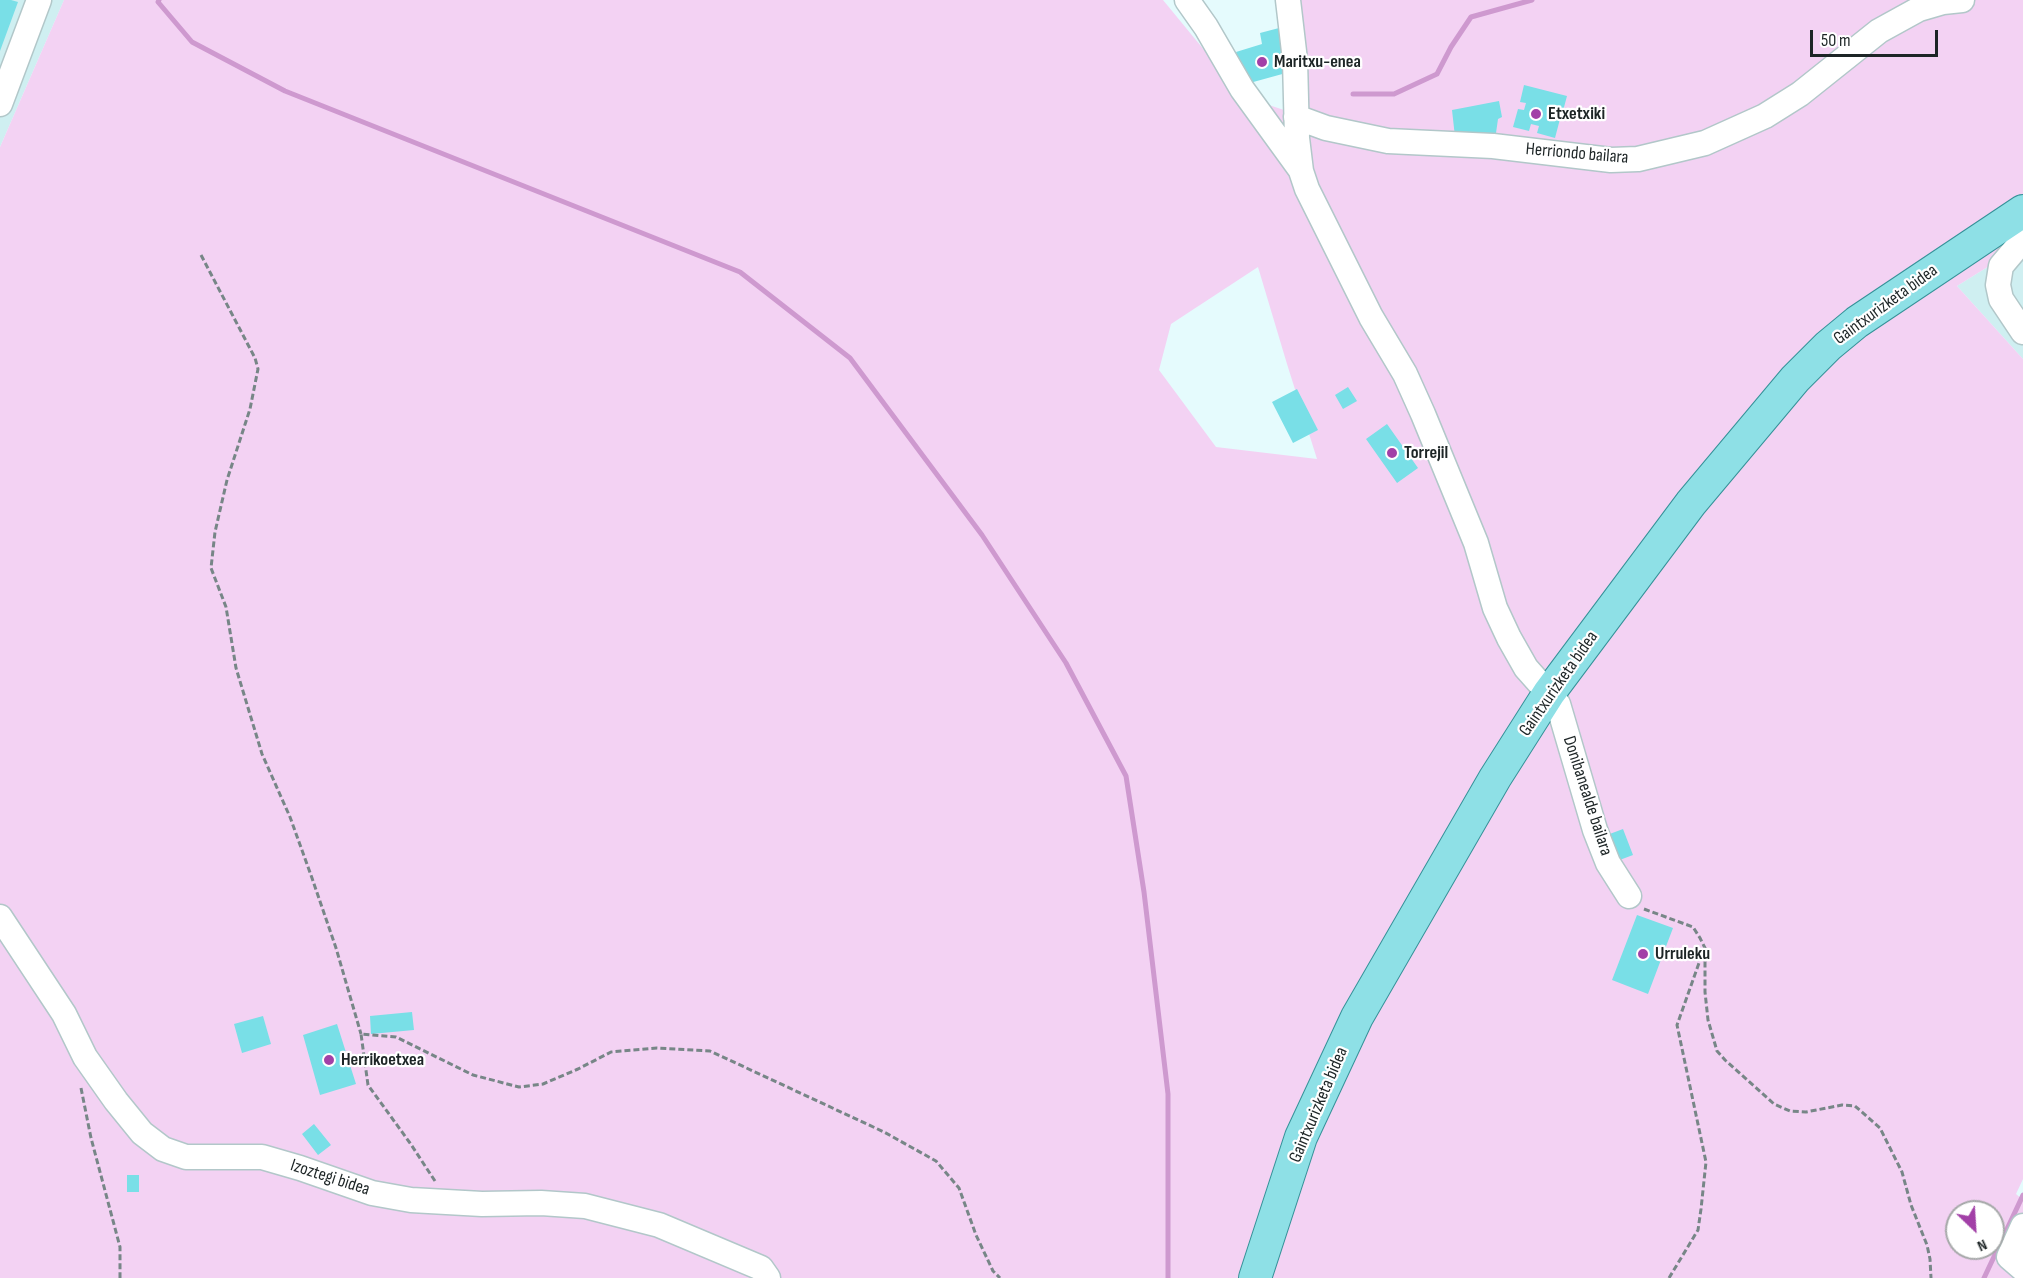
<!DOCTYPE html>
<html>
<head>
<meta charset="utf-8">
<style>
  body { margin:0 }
  #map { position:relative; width:2023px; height:1278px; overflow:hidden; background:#e5fbfd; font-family:"Sofia Sans Condensed",sans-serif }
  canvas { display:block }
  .north { position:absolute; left:1945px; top:1200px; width:60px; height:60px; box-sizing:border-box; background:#fff; border:2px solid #a5a8a8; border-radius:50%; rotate:155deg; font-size:16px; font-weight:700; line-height:24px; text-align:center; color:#1d2526 }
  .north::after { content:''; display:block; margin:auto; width:21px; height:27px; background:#a240a7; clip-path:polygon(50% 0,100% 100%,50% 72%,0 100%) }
  .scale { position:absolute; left:1810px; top:30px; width:128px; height:27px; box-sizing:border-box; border:3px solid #1d2526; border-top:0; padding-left:8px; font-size:18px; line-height:21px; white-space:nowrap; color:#1d2526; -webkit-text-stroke:4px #fff; paint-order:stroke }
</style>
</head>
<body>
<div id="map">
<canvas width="2023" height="1278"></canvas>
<div class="north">N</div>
<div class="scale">50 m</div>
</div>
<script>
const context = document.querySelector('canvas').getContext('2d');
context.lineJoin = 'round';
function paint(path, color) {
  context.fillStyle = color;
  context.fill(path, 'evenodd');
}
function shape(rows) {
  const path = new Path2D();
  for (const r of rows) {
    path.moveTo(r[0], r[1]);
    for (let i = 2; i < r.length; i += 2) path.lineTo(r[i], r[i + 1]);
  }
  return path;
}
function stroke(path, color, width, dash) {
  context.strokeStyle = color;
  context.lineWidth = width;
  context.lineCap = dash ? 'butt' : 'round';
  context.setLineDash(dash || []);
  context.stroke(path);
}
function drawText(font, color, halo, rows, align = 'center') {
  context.font = font + ' "Sofia Sans Condensed",sans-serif';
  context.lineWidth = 4.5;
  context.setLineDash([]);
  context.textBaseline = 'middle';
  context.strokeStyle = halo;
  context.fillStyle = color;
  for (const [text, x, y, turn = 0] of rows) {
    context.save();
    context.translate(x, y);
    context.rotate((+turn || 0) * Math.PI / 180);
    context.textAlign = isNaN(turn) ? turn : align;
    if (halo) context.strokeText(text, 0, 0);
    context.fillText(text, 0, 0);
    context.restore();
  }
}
const built = shape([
  [0,0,64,0,0,147],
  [2023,245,2023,359,1957,286]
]);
const green = shape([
  [64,0,1163,0,1242,96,1287,111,1285,0,2023,0,2023,245,1957,286,2023,359,2023,1179,2016,1194,2023,1200,2023,1278,0,1278,0,147],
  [1258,267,1287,364,1317,459,1216,447,1159,370,1171,324],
  [1957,1212,1993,1212,1993,1248,1957,1248]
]);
const stream = shape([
  [159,0,158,2,192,42,285,91,740,272,850,358,982,535,1066,663,1126,776,1144,892,1168,1094,1168,1278],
  [1353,94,1394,94,1437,74,1451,47,1471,17,1532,0],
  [1984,1278,2023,1195]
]);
const building = shape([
  [0,0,11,0,18,2,0,51],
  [1279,28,1286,73,1246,84,1236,52,1262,44,1260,33],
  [1524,85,1567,96,1563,111,1556,109,1554,117,1560,119,1555,138,1537,133,1539,126,1531,124,1529,131,1513,127,1518,109,1524,110,1526,103,1520,102],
  [1499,101,1502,117,1498,119,1495,140,1455,137,1452,110],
  [1348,387,1357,401,1343,409,1335,395],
  [1297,389,1318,430,1293,443,1272,402],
  [1387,424,1418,468,1397,483,1366,439],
  [1623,829,1633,855,1617,861,1607,835],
  [1637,915,1673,928,1648,994,1612,980],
  [412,1012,414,1030,371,1034,370,1016],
  [263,1016,271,1044,242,1053,234,1024],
  [337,1024,356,1084,320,1095,303,1035],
  [314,1124,331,1145,318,1155,302,1134],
  [127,1175,139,1175,139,1192,127,1192]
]);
const path = shape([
  [201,255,255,358,258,369,250,409,227,480,215,532,211,568,226,607,236,668,262,754,290,817,312,878,336,948,361,1034],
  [1644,909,1693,927,1700,938,1705,948,1705,992,1708,1020,1717,1051,1725,1060,1774,1104,1790,1111,1806,1112,1842,1105,1855,1106,1880,1128,1902,1172,1911,1205,1927,1245,1930,1259,1931,1278],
  [81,1088,91,1138,120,1247,120,1278],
  [435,1181,410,1143,368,1085,361,1034,396,1037,473,1075,519,1087,543,1084,578,1069,611,1052,657,1048,710,1051,884,1132,936,1161,959,1188,976,1235,993,1271,1000,1278],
  [1669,1278,1698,1230,1701,1209,1706,1162,1677,1025,1704,949]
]);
const minor = shape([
  [1187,0,1206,27,1242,89,1300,169],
  [1288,0,1295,60,1297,138,1301,171,1307,189,1371,317,1405,374,1423,414,1476,543,1495,608,1509,638,1526,668,1558,704,1595,830,1608,863,1629,896],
  [0,104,39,0],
  [1296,117,1326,128,1388,141,1493,146,1611,160,1638,159,1705,143,1765,116,1800,94,1879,31,1919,9,1943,2,1962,0],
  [2023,240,2001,266,1998,285,2001,299,2023,332],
  [0,917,64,1014,85,1057,116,1101,142,1133,163,1149,186,1157,262,1157,300,1168,372,1193,411,1200,482,1204,541,1203,585,1206,659,1225,761,1268,768,1278],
  [2023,1226,2009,1257,2023,1269]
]);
const major = shape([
  [1255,1278,1301,1137,1357,1017,1495,778,1549,693,1691,503,1795,379,1828,346,1857,322,2023,211]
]);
const markers = [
  [1262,62,6,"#a240a7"],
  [1536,114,6,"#a240a7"],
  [1392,453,6,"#a240a7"],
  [1643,954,6,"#a240a7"],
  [329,1060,6,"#a240a7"]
];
const poiNames = [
  ["Maritxu-enea",1274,62],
  ["Etxetxiki",1548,114],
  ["Torrejil",1404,453],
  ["Urruleku",1655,954],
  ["Herrikoetxea",341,1060]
];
const streetNames = [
  ["Herriondo bailara",1577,154,5],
  ["Gaintxurizketa bidea",1886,305,-36],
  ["Gaintxurizketa bidea",1559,684,-55],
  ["Donibanealde bailara",1587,796,72],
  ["Gaintxurizketa bidea",1319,1105,-67],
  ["Izoztegi bidea",330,1178,18]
];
paint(built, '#cfeff1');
paint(green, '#f3d2f3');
stroke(stream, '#ce99cf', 5);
paint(building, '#79dfe7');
stroke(minor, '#b2c7c9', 27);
stroke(major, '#359198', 34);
stroke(path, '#778687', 3, [6, 3]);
stroke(minor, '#fff', 24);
stroke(major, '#8ee0e6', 32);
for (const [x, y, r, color] of markers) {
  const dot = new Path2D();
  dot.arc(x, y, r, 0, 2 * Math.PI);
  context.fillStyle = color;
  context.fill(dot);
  stroke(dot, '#fff', 2);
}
drawText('bold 18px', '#1d2526', '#fff', poiNames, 'left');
drawText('18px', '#1d2526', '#fff', streetNames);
</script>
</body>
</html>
